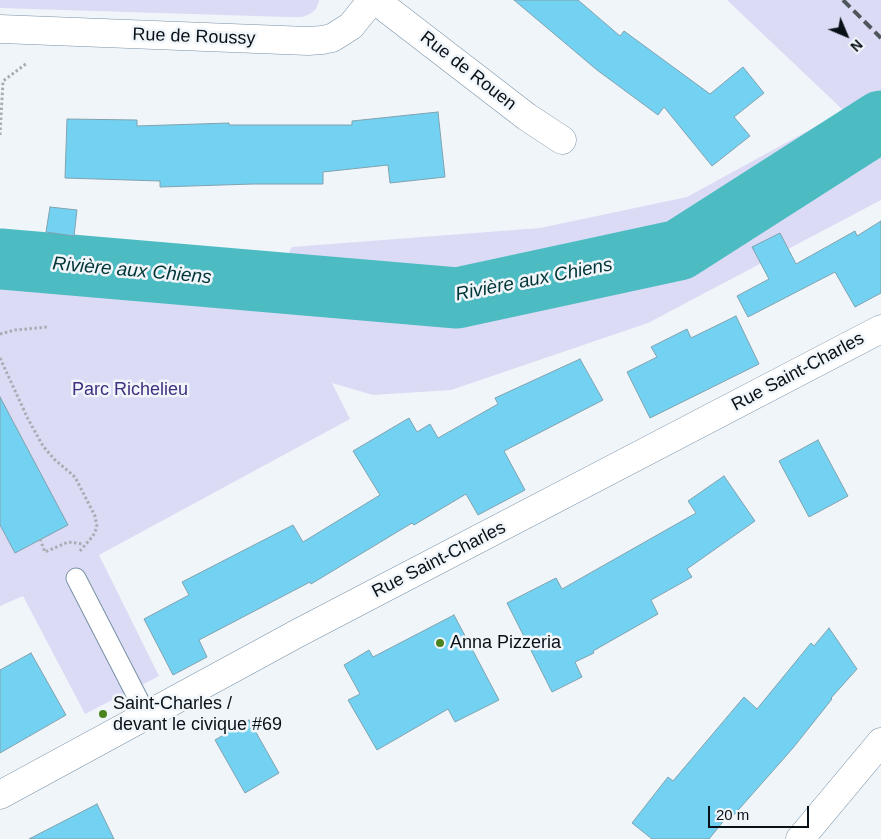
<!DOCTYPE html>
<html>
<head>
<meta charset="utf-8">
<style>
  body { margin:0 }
  #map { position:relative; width:881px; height:839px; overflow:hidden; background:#f0f5fa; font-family:Arial,sans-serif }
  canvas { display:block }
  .north { position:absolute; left:821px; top:10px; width:50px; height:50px; -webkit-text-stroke:4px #f0f5fa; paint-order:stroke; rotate:135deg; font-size:14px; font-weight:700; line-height:20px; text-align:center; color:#081118 }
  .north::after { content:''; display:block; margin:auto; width:18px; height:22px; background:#081118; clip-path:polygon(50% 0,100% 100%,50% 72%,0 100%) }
  .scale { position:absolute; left:708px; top:806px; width:101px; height:22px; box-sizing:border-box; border:2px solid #081118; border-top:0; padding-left:6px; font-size:15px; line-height:18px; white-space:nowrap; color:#081118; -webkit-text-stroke:4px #f0f5fa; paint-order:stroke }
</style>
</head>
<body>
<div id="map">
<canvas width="881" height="839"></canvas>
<div class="north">N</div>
<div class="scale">20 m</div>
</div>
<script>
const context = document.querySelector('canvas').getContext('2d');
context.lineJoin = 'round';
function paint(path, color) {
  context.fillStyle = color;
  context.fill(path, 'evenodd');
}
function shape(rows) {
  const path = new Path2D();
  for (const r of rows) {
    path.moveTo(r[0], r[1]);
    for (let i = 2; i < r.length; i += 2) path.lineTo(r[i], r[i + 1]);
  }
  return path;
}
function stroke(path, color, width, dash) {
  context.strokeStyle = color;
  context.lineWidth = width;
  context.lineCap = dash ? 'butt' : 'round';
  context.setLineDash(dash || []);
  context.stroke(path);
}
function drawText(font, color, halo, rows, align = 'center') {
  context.font = font + ' Arial,sans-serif';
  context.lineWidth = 5;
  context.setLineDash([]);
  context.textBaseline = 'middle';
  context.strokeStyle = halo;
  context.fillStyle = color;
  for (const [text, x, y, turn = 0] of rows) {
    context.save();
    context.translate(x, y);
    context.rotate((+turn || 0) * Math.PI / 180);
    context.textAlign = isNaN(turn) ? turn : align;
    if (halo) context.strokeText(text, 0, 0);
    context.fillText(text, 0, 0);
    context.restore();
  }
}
const green = shape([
  [0,0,319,0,319,1,316,9,310,14,302,17,287,17,0,8],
  [727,0,881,0,881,200,648,323,451,390,373,395,332,383,350,419,99,555,159,676,85,714,23,596,0,606,0,248,277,273,292,247,540,228,687,197,844,111]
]);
const river = shape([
  [0,259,457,298,679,250,881,121]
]);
const building = shape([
  [514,0,578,0,620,36,624,31,710,94,743,67,764,93,734,117,750,136,712,166,664,107,658,115,597,70,514,0],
  [438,112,445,177,390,183,388,165,323,172,323,184,253,184,160,187,160,181,65,178,67,119,137,120,137,126,229,123,229,125,352,125,352,121,438,112],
  [50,207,77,210,74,236,46,232,50,207],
  [881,221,881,293,855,307,835,272,748,317,737,296,769,279,752,247,780,233,796,264,855,231,857,236,881,221],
  [736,316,759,364,650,418,627,372,657,357,651,347,687,329,691,338,736,316],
  [580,359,603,400,504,451,525,490,478,515,466,494,414,525,412,523,311,584,310,582,199,640,207,657,173,675,144,619,189,595,182,582,293,525,303,542,380,495,353,451,409,418,417,432,430,424,438,438,498,404,495,398,580,359],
  [0,397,68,525,15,553,0,525,0,397],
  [818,440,848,496,809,517,779,461,818,440],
  [724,476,755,521,687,569,692,577,651,600,658,614,593,651,594,653,575,662,582,677,552,692,507,603,556,578,562,589,696,513,688,501,724,476],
  [454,615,499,700,455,722,448,709,377,750,348,700,360,694,344,665,369,650,373,657,454,615],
  [829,628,857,669,831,698,832,699,793,748,733,816,730,813,709,839,652,839,632,823,668,777,673,781,744,697,757,709,811,643,814,646,829,628],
  [31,653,66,715,0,753,0,670,31,653],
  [249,720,279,773,245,793,215,740,249,720],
  [97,804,114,839,29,839,97,804]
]);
const path = shape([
  [0,135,3,81,27,63],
  [0,334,15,330,48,327],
  [0,358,28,419,43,446,54,459,75,477,95,516,97,527,93,536,79,552],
  [40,539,45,552,68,542,83,544]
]);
const service = shape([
  [76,578,147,716]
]);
const minor = shape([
  [375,0,527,117,562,140],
  [0,29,308,41,322,40,332,38,351,26,372,0],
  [800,839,881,742]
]);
const tertiary = shape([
  [0,795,300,632,881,329]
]);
const rail = shape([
  [843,0,881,38]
]);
const markers = [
  [440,643,5,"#4b831e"],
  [103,714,5,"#4b831e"]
];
const streetNames = [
  ["Rue de Roussy",194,37,2],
  ["Rue de Rouen",468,71,38],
  ["Rue Saint-Charles",798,372,-28],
  ["Rue Saint-Charles",439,560,-27]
];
const parkNames = [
  ["Parc Richelieu",130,390]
];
const poiNames = [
  ["Anna Pizzeria",450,643],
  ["Saint-Charles /",113,704],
  ["devant le civique #69",113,725]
];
const waterNames = [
  ["Rivière aux Chiens",132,271,5],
  ["Rivière aux Chiens",534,280,-11]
];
paint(green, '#dcdbf5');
stroke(river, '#4cbbc2', 61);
paint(building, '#73d2f2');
stroke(building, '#80a2af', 1);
stroke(service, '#7891a6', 21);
stroke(minor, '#7891a6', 29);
stroke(tertiary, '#7891a6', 29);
stroke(path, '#a7aeb3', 3, [2.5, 2.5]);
stroke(service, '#fff', 19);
stroke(minor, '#fff', 28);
stroke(tertiary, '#fff', 28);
stroke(rail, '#4f575d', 4, [10, 5]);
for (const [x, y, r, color] of markers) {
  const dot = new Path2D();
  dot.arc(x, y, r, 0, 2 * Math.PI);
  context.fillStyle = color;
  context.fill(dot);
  stroke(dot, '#f0f5fa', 2);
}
drawText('18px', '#081118', '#f0f5fa', streetNames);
drawText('18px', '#412f80', '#f0f5fa', parkNames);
drawText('18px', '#081118', '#f0f5fa', poiNames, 'left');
drawText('italic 19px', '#003537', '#f0f5fa', waterNames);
</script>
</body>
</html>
